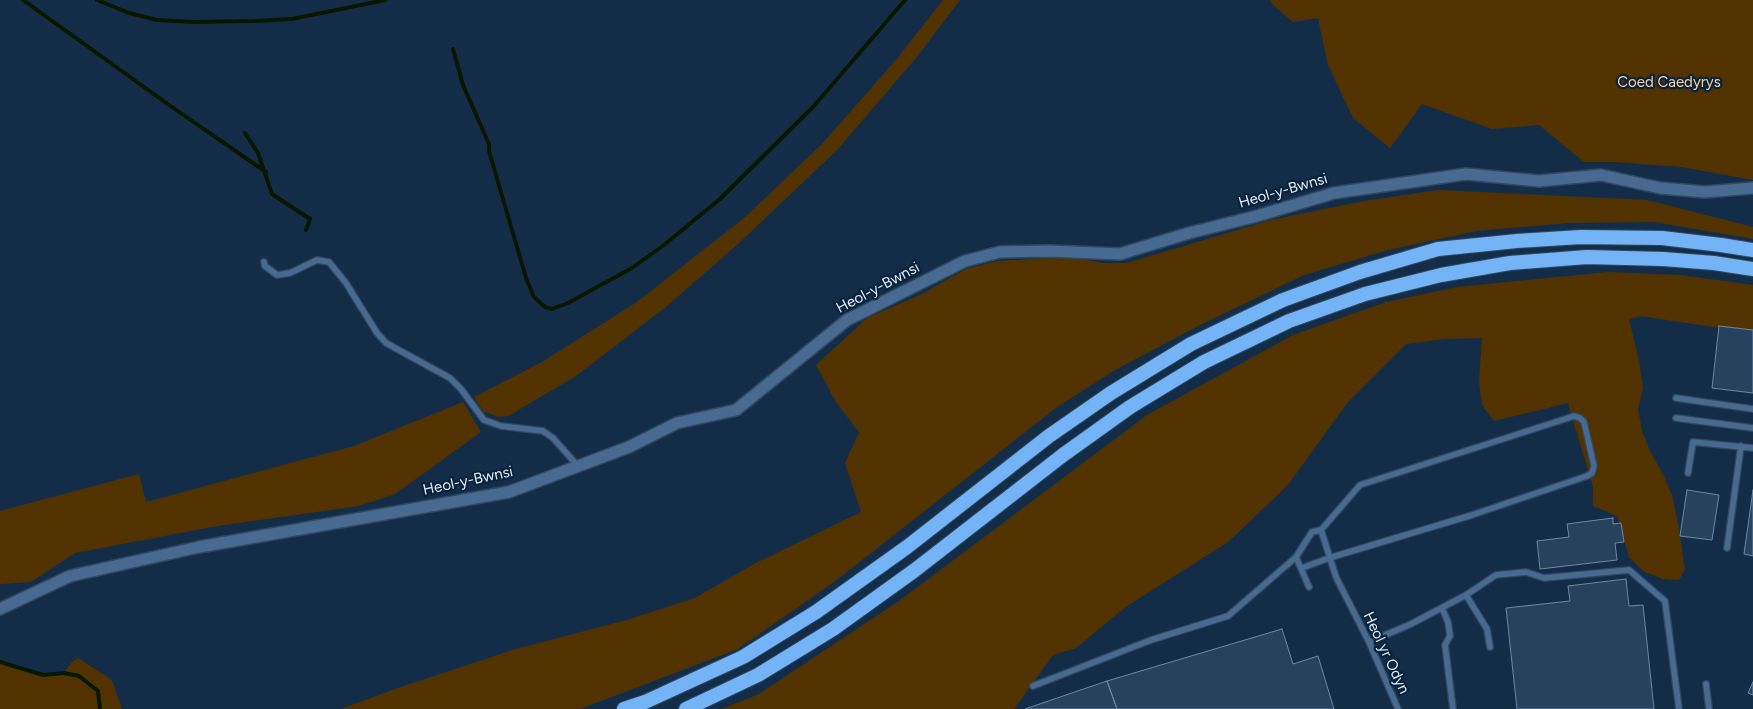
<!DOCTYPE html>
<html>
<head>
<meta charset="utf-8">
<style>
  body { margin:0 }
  canvas { display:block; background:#132d48 }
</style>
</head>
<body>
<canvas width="1753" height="709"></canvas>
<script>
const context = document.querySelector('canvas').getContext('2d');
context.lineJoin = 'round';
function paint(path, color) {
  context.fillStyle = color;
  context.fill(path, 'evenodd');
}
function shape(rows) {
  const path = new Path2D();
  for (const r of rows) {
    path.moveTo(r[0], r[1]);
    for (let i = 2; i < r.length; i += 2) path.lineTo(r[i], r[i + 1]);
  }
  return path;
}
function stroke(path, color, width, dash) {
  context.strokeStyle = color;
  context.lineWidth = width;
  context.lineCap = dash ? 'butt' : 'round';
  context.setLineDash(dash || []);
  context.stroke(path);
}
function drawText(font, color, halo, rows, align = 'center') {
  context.font = font + ' Figtree,sans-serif';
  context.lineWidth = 4.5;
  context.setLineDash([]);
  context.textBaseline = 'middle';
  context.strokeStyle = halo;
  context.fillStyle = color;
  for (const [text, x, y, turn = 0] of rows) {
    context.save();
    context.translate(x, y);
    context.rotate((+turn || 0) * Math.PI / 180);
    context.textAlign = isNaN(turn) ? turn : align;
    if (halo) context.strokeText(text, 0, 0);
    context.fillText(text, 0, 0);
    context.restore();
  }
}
const green = shape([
  [943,0,960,0,916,58,837,150,738,244,667,306,576,376,508,416,498,417,483,411,474,397,542,362,637,302,744,218,822,144,896,60],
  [1270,0,1753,0,1753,180,1682,167,1613,162,1584,162,1539,125,1492,129,1422,104,1390,148,1353,118,1328,65,1318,18,1293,22,1272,4],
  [1439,190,1647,200,1753,227,1753,239,1655,222,1568,223,1476,231,1388,250,1304,275,1198,326,1115,370,1057,407,838,579,738,649,580,709,341,709,398,688,516,649,627,620,695,598,754,564,861,512,845,463,859,432,836,402,816,365,867,318,922,294,966,269,997,261,1071,257,1102,263,1127,263,1271,220,1364,201],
  [1608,272,1680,275,1753,285,1753,333,1641,316,1629,319,1639,361,1643,388,1638,409,1642,431,1650,451,1663,474,1672,495,1677,518,1685,569,1679,580,1663,579,1643,571,1629,557,1617,516,1593,506,1593,487,1568,403,1494,421,1482,405,1479,381,1482,338,1445,339,1406,344,1348,402,1287,486,1228,542,1127,606,1076,648,1053,655,1014,709,722,709,759,694,899,601,1147,415,1293,335,1386,302,1458,287],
  [463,402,481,432,395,494,359,506,217,526,75,553,31,582,0,584,0,511,139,474,146,502,354,446],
  [78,658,112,680,122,709,0,709,0,662,43,675,64,673,71,663]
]);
const stream = shape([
  [23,0,169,105,266,172],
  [97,0,129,13,157,20,193,22,255,21,292,19,385,0],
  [453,49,463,85,489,144,489,151,526,278,534,297,545,307,552,309,568,303,632,268,664,245,720,199,813,107,905,0],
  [245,133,258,153,272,194,310,219,306,230],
  [0,662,43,675,64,673,79,676,98,691,100,709]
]);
const building = shape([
  [1719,326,1753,330,1753,393,1712,388,1719,326],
  [1687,490,1719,495,1712,540,1680,536,1687,490],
  [1753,490,1753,556,1744,554,1753,490],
  [1613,518,1613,524,1621,523,1624,542,1615,543,1617,560,1540,569,1537,541,1569,537,1567,524,1613,518],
  [1626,579,1629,606,1643,605,1654,709,1517,709,1506,608,1570,601,1568,586,1626,579],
  [1282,629,1293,664,1318,656,1334,709,1117,709,1107,681,1282,629],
  [1107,681,1117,709,1025,709,1107,681],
  [1753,682,1753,695,1748,693,1753,682]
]);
const service = shape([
  [264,262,265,266,277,275,290,273,317,260,329,262,346,283,377,333,386,343,450,378,461,389,484,420,501,426,543,431,553,438,578,466],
  [1676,398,1753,409],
  [1676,418,1753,428],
  [1688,473,1693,442,1753,448],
  [1321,530,1336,577,1369,642,1398,709],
  [1727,548,1741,446],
  [1296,557,1309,587],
  [1466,595,1487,629,1490,647],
  [1442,608,1448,622,1450,636,1445,645,1453,709],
  [1369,642,1411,624,1466,595,1496,575,1526,572,1544,578,1629,570,1665,601,1679,709],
  [1706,684,1709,709],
  [1033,686,1151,640,1228,616,1296,557,1312,532,1321,530,1360,485,1568,418,1574,416,1580,418,1584,422,1594,466,1592,473,1587,476,1472,515,1329,558,1302,568]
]);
const minor = shape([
  [0,609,70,576,199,547,509,492,629,447,677,423,736,410,847,320,965,261,1000,252,1049,251,1120,254,1189,233,1257,216,1334,193,1466,174,1539,181,1601,175,1660,188,1705,192,1753,188]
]);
const trunk = shape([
  [624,709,645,702,743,657,816,612,907,547,1049,436,1111,393,1191,344,1283,300,1360,272,1438,249,1517,241,1581,237,1662,238,1721,245,1753,250],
  [686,709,758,675,833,629,915,570,1063,455,1130,407,1204,362,1289,321,1365,294,1441,275,1510,263,1587,257,1663,259,1714,263,1753,269]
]);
const parkNames = [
  ["Coed Caedyrys",1669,83]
];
const streetNames = [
  ["Heol-y-Bwnsi",1283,191,-16],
  ["Heol-y-Bwnsi",878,288,-28],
  ["Heol-y-Bwnsi",468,481,-12],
  ["Heol yr Odyn",1386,653,65]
];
paint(green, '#523300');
stroke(stream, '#081700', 4);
paint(building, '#28425e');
stroke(building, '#6b87a8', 1);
stroke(service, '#304861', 8);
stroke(minor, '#304861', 14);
stroke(trunk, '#304861', 16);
stroke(service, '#486a91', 5.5);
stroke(minor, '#486a91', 11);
stroke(trunk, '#74b3f6', 14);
drawText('15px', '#fad19f', '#09233d', parkNames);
drawText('15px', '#e1edfb', '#09233d', streetNames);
</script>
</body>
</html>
